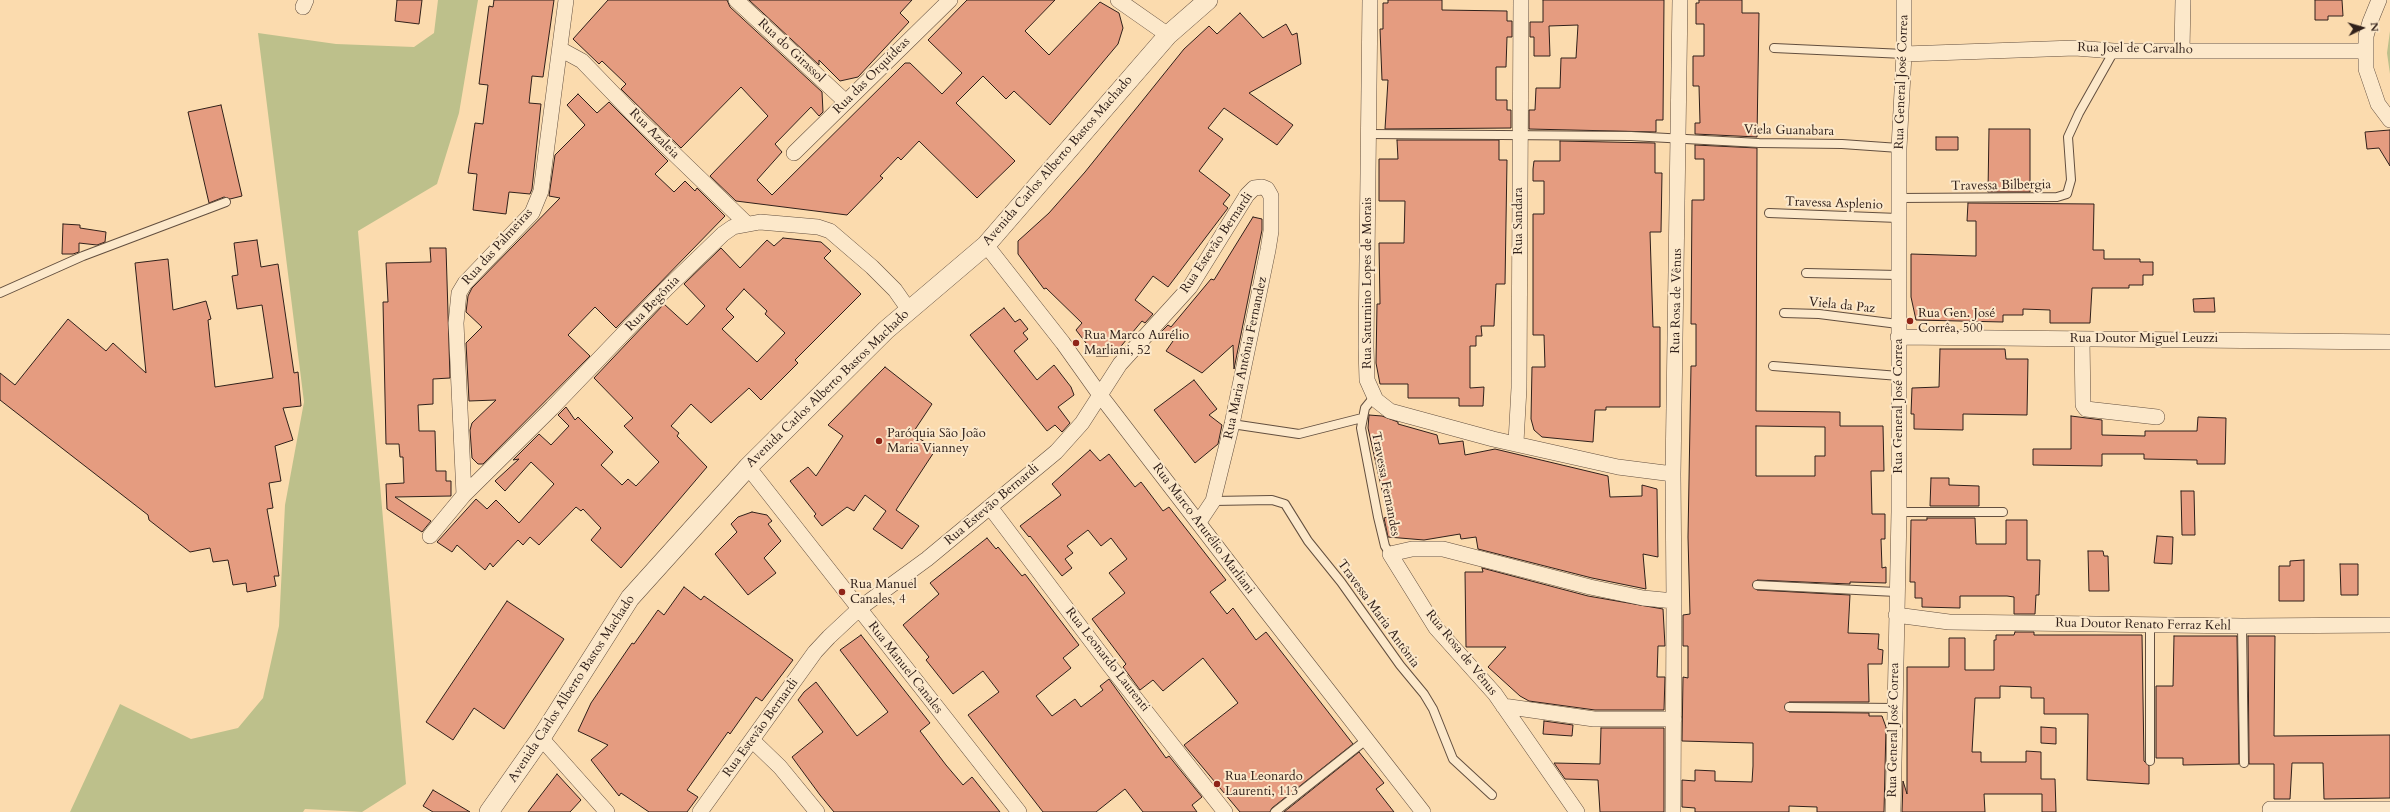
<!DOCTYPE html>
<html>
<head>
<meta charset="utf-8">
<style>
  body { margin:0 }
  #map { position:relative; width:2390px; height:812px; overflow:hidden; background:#fbdbae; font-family:Cardo,serif }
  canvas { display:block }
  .north { position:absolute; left:2342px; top:8px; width:40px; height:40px; -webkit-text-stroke:3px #fce8ca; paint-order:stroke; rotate:85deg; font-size:11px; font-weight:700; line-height:16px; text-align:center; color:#30201a }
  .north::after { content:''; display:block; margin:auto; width:14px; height:18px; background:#30201a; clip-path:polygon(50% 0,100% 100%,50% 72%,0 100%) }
</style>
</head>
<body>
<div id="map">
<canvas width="2390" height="812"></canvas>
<div class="north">N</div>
</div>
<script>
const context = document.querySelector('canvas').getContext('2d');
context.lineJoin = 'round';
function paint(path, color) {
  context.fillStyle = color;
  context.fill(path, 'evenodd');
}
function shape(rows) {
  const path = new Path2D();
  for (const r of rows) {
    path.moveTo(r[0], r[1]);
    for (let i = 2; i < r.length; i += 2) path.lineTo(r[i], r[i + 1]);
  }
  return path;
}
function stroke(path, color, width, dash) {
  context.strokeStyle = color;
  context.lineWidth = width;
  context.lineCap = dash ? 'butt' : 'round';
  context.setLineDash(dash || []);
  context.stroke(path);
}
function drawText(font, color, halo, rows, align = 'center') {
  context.font = font + ' Cardo,serif';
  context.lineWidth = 4;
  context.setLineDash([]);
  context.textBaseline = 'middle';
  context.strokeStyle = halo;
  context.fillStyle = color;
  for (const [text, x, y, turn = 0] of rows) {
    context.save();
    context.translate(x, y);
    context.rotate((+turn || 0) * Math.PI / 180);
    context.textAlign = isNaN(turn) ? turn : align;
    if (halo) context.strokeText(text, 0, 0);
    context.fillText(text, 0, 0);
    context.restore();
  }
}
const green = shape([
  [438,0,478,0,459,113,437,184,358,231,406,784,362,812,305,809,303,812,70,812,120,704,191,739,238,728,263,698,279,626,285,505,304,402,258,33,336,44,414,47,434,33],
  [2390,31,2390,74,2387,53]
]);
const building = shape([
  [397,0,422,0,419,24,395,21,397,0],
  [494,0,554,0,543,77,532,76,529,103,541,104,532,189,530,194,509,192,506,214,473,210,477,174,468,173,475,123,483,124,488,85,479,84,489,6,493,7,494,0],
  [608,0,727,0,730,7,822,92,823,112,819,116,811,107,775,144,782,152,757,180,772,195,905,63,910,63,942,94,962,73,928,40,967,0,1055,0,1025,31,1049,55,1100,2,1119,13,1123,28,1118,44,1050,125,1014,91,1006,99,983,76,956,103,1015,161,977,198,919,141,901,160,898,157,880,176,883,178,847,215,736,201,710,176,768,116,741,87,681,148,621,89,626,84,602,61,599,64,573,39,608,0],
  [749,0,912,0,900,13,909,22,858,77,840,81,819,60,819,65,749,0],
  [1388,0,1442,0,1442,10,1507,11,1507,21,1512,21,1512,37,1507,37,1506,67,1496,67,1496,100,1507,100,1507,110,1511,110,1511,128,1385,129,1388,80,1382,80,1380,29,1383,29,1383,3,1388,3,1388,0],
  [1543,0,1664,0,1663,120,1656,120,1656,132,1529,129,1529,110,1535,110,1536,88,1560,88,1561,58,1576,58,1578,25,1549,26,1550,56,1534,56,1534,37,1530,37,1530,22,1543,22,1543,0],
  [1699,0,1742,0,1742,13,1759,13,1757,137,1695,134,1695,123,1700,123,1699,86,1693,86,1693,56,1704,56,1704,24,1696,24,1696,3,1699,3,1699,0],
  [2315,0,2342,0,2343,16,2328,16,2328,20,2315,20,2315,0],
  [1240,13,1263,38,1286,24,1292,35,1297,33,1301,64,1249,93,1293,125,1277,145,1224,108,1208,128,1223,139,1199,171,1230,195,1223,204,1228,208,1168,287,1153,276,1135,300,1153,314,1145,323,1142,321,1117,351,1108,356,1096,356,1076,330,1082,323,1046,288,1044,289,1018,254,1018,241,1049,213,1085,172,1184,49,1209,26,1217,34,1240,13],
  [578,94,597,113,609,102,668,161,655,174,674,192,685,181,695,191,697,188,725,216,616,328,595,307,568,335,590,356,483,464,478,464,472,458,470,430,472,423,496,400,469,401,466,343,482,327,466,312,468,296,472,288,560,198,549,196,555,155,585,125,567,105,578,94],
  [221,105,242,196,230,199,224,197,209,203,188,112,221,105],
  [1989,129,2030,129,2030,192,1988,192,1989,129],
  [2390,130,2390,166,2379,148,2367,149,2365,132,2390,130],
  [1936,137,1958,137,1958,150,1936,150,1936,137],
  [1397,140,1499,140,1499,160,1507,160,1505,284,1496,284,1494,326,1481,326,1482,336,1476,336,1476,346,1470,346,1470,388,1484,387,1483,406,1459,406,1459,398,1408,398,1408,384,1380,384,1376,363,1377,304,1380,304,1379,243,1404,243,1405,201,1379,201,1379,159,1398,159,1397,140],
  [1560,141,1655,143,1655,173,1662,173,1661,232,1650,232,1653,327,1660,327,1660,407,1606,407,1606,410,1595,410,1593,442,1542,437,1534,430,1531,419,1532,367,1545,367,1544,335,1533,335,1533,214,1544,214,1544,181,1533,181,1533,169,1534,161,1560,161,1560,141],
  [1695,145,1757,148,1756,411,1840,412,1840,426,1883,426,1884,471,1871,471,1872,514,1885,514,1885,539,1881,539,1882,568,1886,567,1886,583,1850,582,1850,584,1757,580,1752,585,1757,590,1850,595,1848,633,1879,634,1878,649,1883,650,1882,664,1868,664,1869,702,1789,702,1784,707,1789,712,1869,713,1869,716,1882,716,1886,727,1884,812,1817,812,1817,807,1789,806,1789,812,1695,812,1695,808,1682,807,1682,780,1695,781,1695,770,1715,771,1715,781,1752,782,1753,766,1753,743,1682,741,1683,677,1688,678,1688,646,1683,646,1683,615,1690,614,1688,537,1691,366,1696,366,1696,324,1691,324,1692,200,1704,200,1704,159,1695,159,1695,145],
  [1756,426,1825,427,1825,456,1815,456,1815,476,1756,476,1756,426],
  [1968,203,2094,204,2093,250,2104,250,2104,259,2140,259,2140,262,2153,262,2153,275,2143,275,2143,285,2129,285,2129,288,2092,288,2090,323,2050,323,2050,310,2023,309,2023,315,2003,315,2003,322,1916,320,1911,297,1911,254,1976,256,1976,221,1967,221,1968,203],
  [1253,217,1262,219,1262,230,1234,369,1233,345,1202,373,1166,351,1173,341,1160,333,1168,325,1171,327,1211,279,1214,280,1253,217],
  [63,224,80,225,80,228,106,232,105,242,97,245,79,243,79,252,73,254,62,254,63,224],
  [783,238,821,242,831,251,824,258,861,294,795,360,798,363,761,400,749,388,711,423,691,404,671,426,679,433,677,436,707,467,621,568,591,540,601,528,583,509,581,511,576,507,539,545,530,537,523,545,518,540,493,567,490,563,485,570,457,545,452,552,437,542,476,499,487,509,496,500,519,523,554,484,531,462,505,491,495,481,519,459,513,460,539,434,551,445,569,426,558,415,566,407,575,420,578,417,613,452,601,465,622,485,628,479,636,486,659,462,624,426,633,418,594,378,664,304,687,325,705,306,684,284,721,248,740,268,767,240,774,246,783,238],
  [744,289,767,311,765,314,785,333,757,362,722,329,734,317,726,309,744,289],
  [257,240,261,267,278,264,294,373,298,372,301,406,283,408,293,440,275,446,281,481,269,483,273,508,267,509,279,576,274,576,276,586,247,592,246,583,233,585,228,560,213,562,210,548,190,552,149,520,148,515,0,400,0,373,15,385,68,319,106,351,113,343,146,373,135,263,168,259,173,310,206,301,211,319,208,320,215,387,273,378,262,305,237,309,232,276,238,275,234,243,257,240],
  [430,248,446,248,450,378,433,379,433,404,418,405,419,431,435,431,436,471,446,471,446,481,451,481,451,496,395,497,431,521,422,532,387,509,386,484,404,483,403,457,400,457,399,444,386,444,383,302,388,302,386,263,431,262,430,248],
  [2214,298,2215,312,2194,312,2193,299,2214,298],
  [1004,308,1015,322,1020,319,1028,329,1023,333,1028,339,1014,351,1037,380,1054,365,1071,387,1074,395,1058,407,1070,423,1062,432,1055,425,1047,431,970,335,1004,308],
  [1940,349,2005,349,2006,359,2028,359,2027,415,1963,414,1963,430,1914,429,1914,414,1911,414,1912,388,1939,387,1940,349],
  [885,367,932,404,912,434,936,449,896,510,919,526,902,549,873,529,886,511,865,495,854,511,847,507,822,526,814,516,816,514,790,481,808,467,816,476,843,436,828,425,885,367],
  [1194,380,1217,409,1209,415,1222,425,1218,444,1195,463,1154,410,1194,380],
  [1369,415,1382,416,1398,422,1398,424,1437,435,1439,444,1463,441,1465,455,1495,449,1608,476,1610,497,1642,496,1642,485,1657,489,1658,557,1643,554,1646,589,1592,578,1478,549,1476,537,1461,539,1460,534,1424,540,1388,537,1384,518,1388,517,1368,428,1369,415],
  [2071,416,2102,420,2102,435,2145,436,2145,431,2197,431,2198,417,2226,418,2225,464,2197,464,2197,460,2144,459,2144,454,2102,454,2102,466,2033,465,2033,449,2071,449,2071,416],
  [1090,450,1100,461,1109,454,1135,487,1141,482,1163,511,1169,507,1226,580,1210,592,1227,614,1233,608,1256,640,1266,632,1353,744,1272,808,1270,812,1240,812,1184,745,1238,703,1203,658,1163,691,1153,680,1140,690,1123,667,1126,664,1092,619,1125,593,1109,573,1127,559,1111,538,1101,546,1088,530,1067,546,1073,553,1065,559,1072,568,1062,576,1030,536,1029,537,1020,526,1061,495,1052,484,1090,450],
  [1931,478,1949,478,1949,485,1979,486,1979,506,1930,506,1931,478],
  [2181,491,2194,491,2195,535,2182,535,2181,491],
  [752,512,767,515,772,521,768,524,781,541,764,558,776,573,748,595,715,554,737,532,731,524,738,517,752,512],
  [1927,518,1975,518,1976,544,2006,544,2006,520,2027,520,2027,560,2040,560,2039,595,2036,595,2035,614,2014,614,2014,597,2007,596,1960,596,1960,608,1922,607,1922,598,1915,598,1915,582,1910,582,1911,520,1927,520,1927,518],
  [2157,536,2173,537,2172,564,2154,563,2157,536],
  [987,538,996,549,998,547,1022,576,1025,574,1079,645,1063,658,1071,668,1036,696,1052,716,1075,699,1081,707,1103,690,1100,686,1109,679,1166,758,1169,756,1202,797,1192,805,1197,812,1143,812,1125,789,1096,812,1043,812,968,715,999,692,983,671,953,694,926,660,929,657,903,625,939,594,930,583,987,538],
  [2088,551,2103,551,2104,556,2108,556,2109,591,2089,591,2088,551],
  [2304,560,2304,601,2279,601,2279,566,2290,566,2290,561,2304,560],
  [2340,564,2358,564,2358,595,2341,595,2340,564],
  [1482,568,1588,596,1663,609,1665,646,1658,646,1657,677,1665,677,1664,710,1595,710,1529,701,1520,696,1488,667,1506,647,1466,647,1465,572,1483,572,1482,568],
  [684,587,701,600,704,596,793,660,762,701,756,697,730,734,728,732,687,790,698,797,687,812,649,812,621,793,619,796,591,760,608,745,578,731,591,703,632,643,634,644,658,610,664,615,684,587],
  [507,601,564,639,504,729,474,708,453,740,426,722,507,601],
  [2015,632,2034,632,2034,635,2142,635,2144,761,2149,766,2149,784,2087,780,2088,714,2044,714,2044,698,2031,698,2031,687,2000,686,2000,698,1975,698,1972,752,1981,752,1981,762,2026,762,2026,751,2041,752,2041,779,2055,779,2056,812,2042,812,2042,794,1984,794,1985,812,1902,812,1903,781,1907,794,1907,667,1949,667,1949,638,1965,638,1965,670,1994,670,1994,640,1996,640,1996,635,2014,635,2015,632],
  [861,635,930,723,920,731,946,765,963,785,972,777,1000,812,834,812,820,795,792,757,823,732,798,700,804,692,816,682,857,736,888,712,840,650,861,635],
  [2174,636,2237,636,2239,764,2183,765,2183,758,2156,758,2156,686,2173,686,2174,636],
  [2248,636,2275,636,2274,736,2390,735,2390,798,2324,799,2323,763,2292,763,2290,799,2274,799,2274,764,2249,764,2248,636],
  [1544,721,1573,725,1572,736,1543,734,1544,721],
  [2041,727,2056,728,2056,744,2041,743,2041,727],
  [1601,728,1664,728,1664,812,1600,812,1598,780,1565,779,1554,763,1600,764,1601,728],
  [1359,752,1384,783,1376,789,1394,812,1284,812,1359,752],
  [557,774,581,800,570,812,528,812,557,774],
  [433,790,470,812,433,812,423,806,433,790]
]);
const service = shape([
  [1774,48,1904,54],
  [1369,134,1631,136,1759,143,1842,144,1899,148],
  [1899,198,2057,197,2067,194,2071,180,2068,137,2079,113,2114,51],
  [1769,213,1898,218],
  [1806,273,1898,275],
  [0,293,83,256,226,202],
  [1784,313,1819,314,1898,324],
  [1773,366,1899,376],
  [1374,397,1365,408,1361,428,1378,517,1385,546,1390,554],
  [1232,424,1299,434,1362,418],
  [1213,501,1272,500,1285,504,1308,541,1341,582,1400,665,1424,694,1433,709,1453,759,1492,795],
  [1899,512,2003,512],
  [1757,585,1896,592],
  [2150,625,2150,761],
  [2242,626,2244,763],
  [1789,707,1895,708],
  [1275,812,1366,740]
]);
const minor = shape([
  [736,0,846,102],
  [1118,0,1168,35],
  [1370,0,1366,347,1367,380,1376,400,1390,411,1493,439,1618,467,1673,474],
  [2379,0,2370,22,2366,36,2366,69,2378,104,2390,120],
  [303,7,306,0],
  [560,49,582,61,635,116,746,223],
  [2182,50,2183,0],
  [1904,54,2075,48,2114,51,2365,51],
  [794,153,950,0],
  [986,245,1063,343,1100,395,1260,603,1423,812],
  [1898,337,2390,342],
  [2082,339,2083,405,2086,409,2157,417],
  [1516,442,1519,388,1521,0],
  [748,467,1019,812],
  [464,495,456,323,459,293,465,283,532,213,541,191,566,0],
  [990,507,1110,666,1225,812],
  [430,536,464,495,552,408,667,288,723,234,733,227,760,222,818,227,830,231,872,267,895,290,909,310],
  [1896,615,1949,622,2242,626,2390,625],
  [1503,706,1594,719,1674,719],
  [541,738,607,812],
  [753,741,780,767,817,812],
  [2270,809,2390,809],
  [700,812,815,652,829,637,860,608,927,559,1056,452,1082,423,1120,364,1190,287,1247,195,1254,188,1262,187,1267,189,1271,196,1271,231,1268,250,1232,424,1213,501,1199,522],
  [1577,812,1495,694,1436,628,1390,554,1412,549,1443,549,1590,587,1643,598,1674,601,1673,474,1680,0],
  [1673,812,1674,601],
  [1893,812,1899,512,1899,148,1904,54,1904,0]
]);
const tertiary = shape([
  [489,812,541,738,630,598,748,467,886,330,986,245,1168,35,1208,0]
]);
const markers = [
  [1910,321,4,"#8f2418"],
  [1076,343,4,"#8f2418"],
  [879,441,4,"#8f2418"],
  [842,592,4,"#8f2418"],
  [1217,784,4,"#8f2418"]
];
const streetNames = [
  ["Rua Joel de Carvalho",2135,49,1],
  ["Rua do Girassol",791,51,43],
  ["Rua das Orquídeas",872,76,-45],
  ["Rua General José Correa",1902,82,-88],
  ["Viela Guanabara",1789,131,1],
  ["Rua Azaleia",654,134,45],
  ["Avenida Carlos Alberto Bastos Machado",1058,161,-49],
  ["Travessa Bilbergia",2001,186,-1],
  ["Travessa Asplenio",1834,204,2],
  ["Rua Sandara",1519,221,-90],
  ["Rua Estevão Bernardi",1217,243,-56],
  ["Rua das Palmeiras",498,247,-48],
  ["Rua Saturnino Lopes de Morais",1368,283,-90],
  ["Rua Rosa de Vênus",1677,301,-89],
  ["Rua Begônia",653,304,-46],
  ["Viela da Paz",1842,306,6],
  ["Rua Doutor Miguel Leuzzi",2144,339],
  ["Rua Maria Antônia Fernandez",1246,358,-78],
  ["Avenida Carlos Alberto Bastos Machado",828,389,-44],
  ["Rua General José Correa",1899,406,-90],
  ["Travessa Fernandes",1385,484,79],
  ["Rua Estevão Bernardi",992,505,-40],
  ["Rua Marco Arurélio Marliani",1203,529,53],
  ["Travessa Maria Antônia",1378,614,54],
  ["Rua Doutor Renato Ferraz Kehl",2143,625,1],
  ["Rua Rosa de Vênus",1461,653,51],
  ["Rua Leonardo Laurenti",1107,660,52],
  ["Rua Manuel Canales",905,668,52],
  ["Avenida Carlos Alberto Bastos Machado",572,689,-57],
  ["Rua Estevão Bernardi",761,728,-54],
  ["Rua General José Correa",1894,730,-89]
];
const poiNames = [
  ["Rua Gen. José",1918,314],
  ["Corrêa, 500",1918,329],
  ["Rua Marco Aurélio",1084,336],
  ["Marliani, 52",1084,351],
  ["Paróquia São João",887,434],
  ["Maria Vianney",887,449],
  ["Rua Manuel",850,585],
  ["Canales, 4",850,600],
  ["Rua Leonardo",1225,777],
  ["Laurenti, 113",1225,792]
];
paint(green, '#bdc08b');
paint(building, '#e59c80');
stroke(building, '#30201a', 1);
stroke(service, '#634f3f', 10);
stroke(minor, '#634f3f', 16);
stroke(tertiary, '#634f3f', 20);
stroke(service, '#fce8ca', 8);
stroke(minor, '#fce8ca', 15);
stroke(tertiary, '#fce8ca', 19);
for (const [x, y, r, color] of markers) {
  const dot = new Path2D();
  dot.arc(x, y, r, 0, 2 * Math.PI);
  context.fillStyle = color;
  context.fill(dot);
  stroke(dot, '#fce8ca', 1.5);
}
drawText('13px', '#30201a', '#fce8ca', streetNames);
drawText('13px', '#30201a', '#fce8ca', poiNames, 'left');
</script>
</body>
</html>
